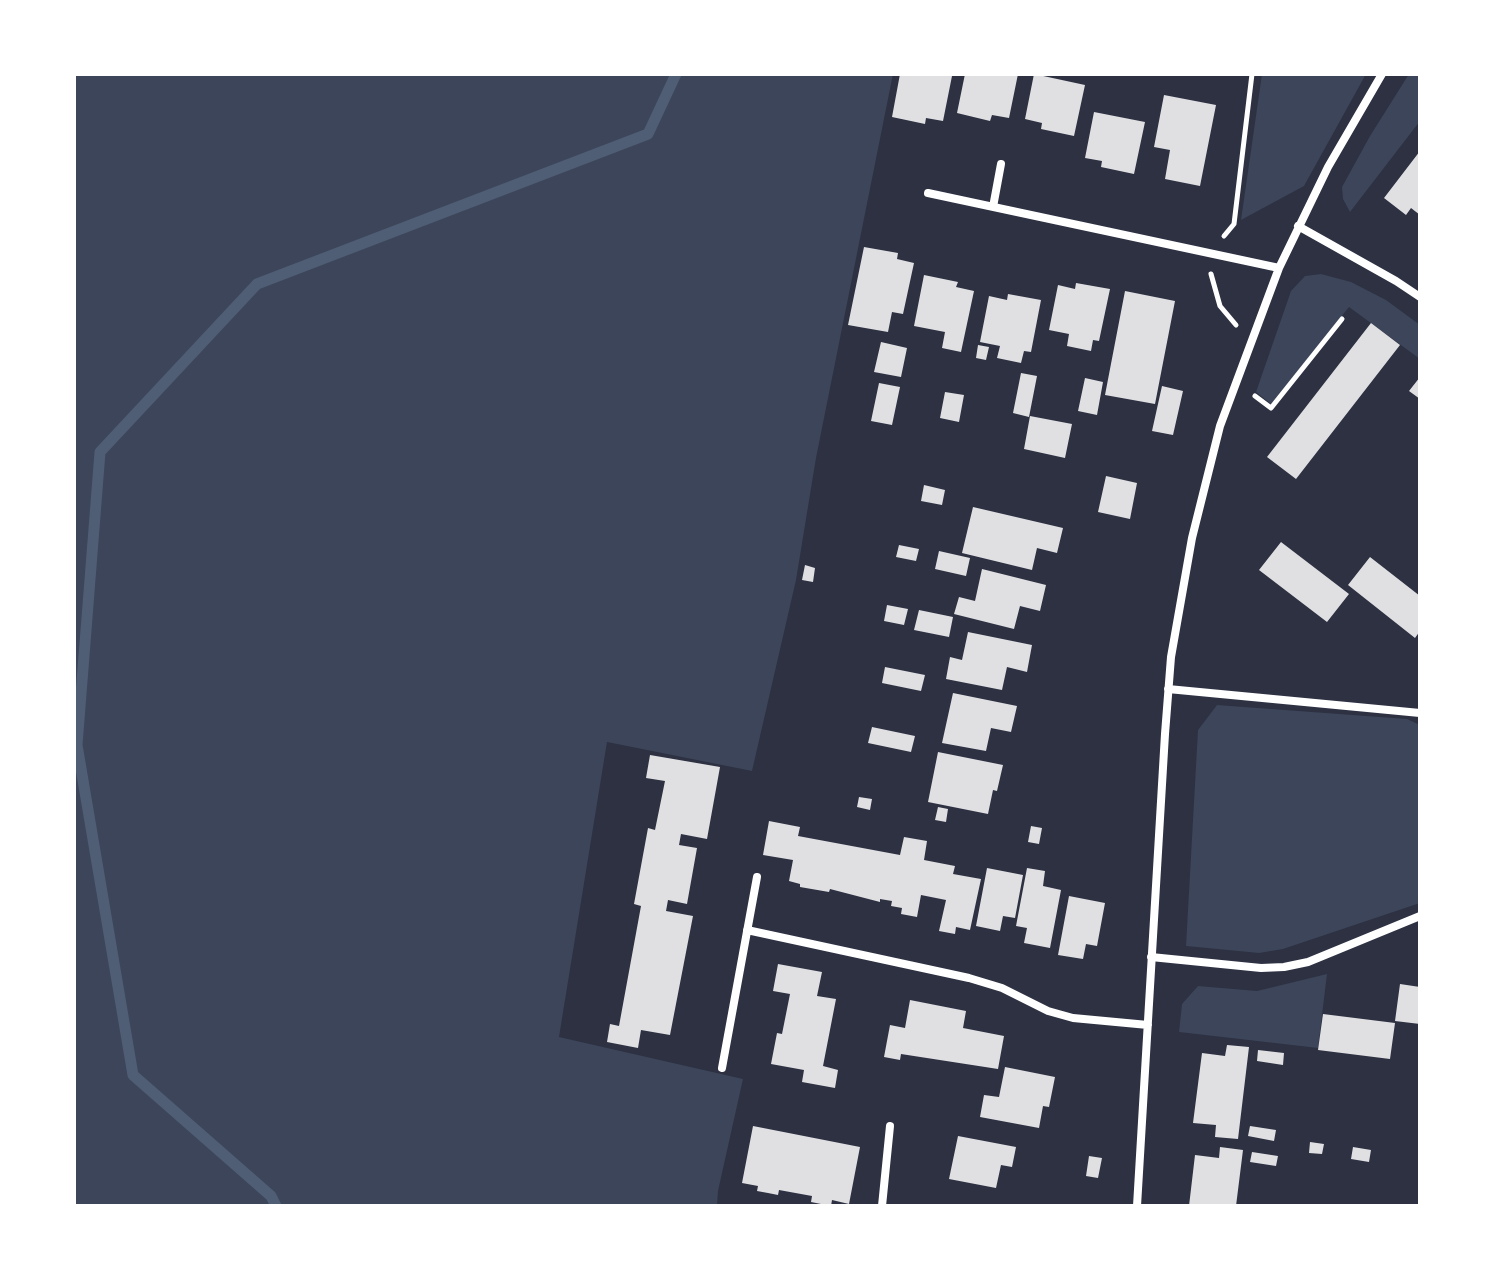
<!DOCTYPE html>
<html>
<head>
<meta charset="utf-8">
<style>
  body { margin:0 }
  #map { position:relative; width:1494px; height:1280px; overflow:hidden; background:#2d3142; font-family:Bitter,serif }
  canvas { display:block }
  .frame { position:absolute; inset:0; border:76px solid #fff; pointer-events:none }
</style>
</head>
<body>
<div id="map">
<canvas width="1494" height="1280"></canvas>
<div class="frame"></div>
</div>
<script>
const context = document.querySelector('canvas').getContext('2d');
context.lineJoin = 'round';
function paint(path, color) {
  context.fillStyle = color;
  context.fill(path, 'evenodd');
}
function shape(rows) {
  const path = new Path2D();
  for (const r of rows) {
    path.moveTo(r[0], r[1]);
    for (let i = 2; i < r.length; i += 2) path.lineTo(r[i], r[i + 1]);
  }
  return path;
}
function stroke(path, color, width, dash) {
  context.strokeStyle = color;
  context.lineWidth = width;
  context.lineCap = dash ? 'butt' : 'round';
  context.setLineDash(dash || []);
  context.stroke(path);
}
const green = shape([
  [74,74,893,74,816,458,796,580,752,771,607,742,559,1037,743,1079,718,1191,717,1206,74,1206],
  [1262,74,1366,74,1304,186,1241,220],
  [1409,74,1420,74,1420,121,1350,212,1343,199,1342,187,1370,136],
  [1321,274,1351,282,1386,300,1420,325,1420,359,1349,307,1271,404,1256,392,1291,291,1305,276],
  [1217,705,1407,719,1420,725,1420,903,1283,949,1259,953,1186,946,1198,730],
  [1327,974,1318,1048,1179,1032,1182,1004,1198,986,1257,991]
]);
const stream = shape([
  [276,1206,271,1196,133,1075,77,745,100,452,257,284,648,134,676,74]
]);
const building = shape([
  [900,74,952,76,943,121,926,118,925,124,892,117],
  [965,74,1018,74,1009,118,992,115,990,121,957,113],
  [1034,74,1085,85,1074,136,1041,129,1042,123,1025,119],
  [1164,95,1216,105,1200,186,1165,179,1170,150,1154,147],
  [1094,112,1145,122,1134,174,1101,167,1102,161,1085,158],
  [1420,151,1420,215,1411,208,1406,215,1384,198],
  [864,247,898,253,897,259,914,263,903,314,892,312,888,332,848,325],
  [924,275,958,282,956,287,974,291,961,352,942,348,945,332,914,326],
  [1076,283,1110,289,1099,341,1093,340,1091,351,1067,346,1069,334,1049,330,1058,285,1075,289],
  [1125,291,1175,301,1155,404,1105,395],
  [1008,294,1041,300,1031,352,1024,351,1021,363,997,358,1000,346,980,342,989,296,1007,300],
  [1371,323,1400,345,1296,479,1267,457],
  [881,342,907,348,901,377,874,372],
  [978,345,989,347,986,360,976,358],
  [1021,373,1037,376,1029,417,1013,413],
  [1420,377,1420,399,1409,391],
  [1085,378,1103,382,1097,415,1078,411],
  [879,383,900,387,892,425,871,421],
  [1162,386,1183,391,1173,435,1152,431],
  [945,392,964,395,959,422,940,418],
  [1030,416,1072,424,1065,458,1024,449],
  [1106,476,1137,483,1130,519,1098,512],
  [924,485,945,490,942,505,921,501],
  [973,507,1063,528,1057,553,1037,548,1032,570,962,553],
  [1281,542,1349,594,1327,622,1259,570],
  [899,545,919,549,916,561,896,557],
  [939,551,970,558,966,576,935,569],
  [1370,557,1420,596,1420,631,1415,638,1348,585],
  [805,565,815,568,813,582,802,580],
  [982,569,1046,585,1040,611,1020,606,1014,629,954,614,959,597,975,601],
  [887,605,908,609,904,625,884,621],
  [919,610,953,617,949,637,914,630],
  [968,632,1032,645,1027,672,1007,667,1002,690,946,679,950,657,962,660],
  [885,667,925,675,921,691,882,683],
  [953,693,1017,706,1011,732,991,728,986,751,942,743],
  [872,727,915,736,911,752,868,743],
  [938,752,1003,765,997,791,993,790,988,814,928,802],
  [650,755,720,767,707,839,681,834,679,845,697,848,687,904,668,900,666,911,693,916,670,1035,641,1030,638,1048,607,1042,610,1024,619,1026,641,906,634,904,648,828,655,830,665,781,646,778],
  [859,797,872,799,870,810,857,807],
  [938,807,948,809,946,822,935,820],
  [769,821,800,827,798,836,900,855,904,837,927,841,924,860,955,866,953,874,981,879,970,930,956,927,955,934,939,931,946,900,921,895,917,917,901,914,902,908,891,906,892,901,880,899,880,902,830,889,829,892,800,887,800,884,789,881,793,860,763,855],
  [1031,826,1042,828,1039,844,1028,842],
  [987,868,1023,875,1015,918,1003,916,1000,931,976,926],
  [1027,868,1045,871,1043,886,1061,890,1050,948,1024,943,1027,928,1016,926],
  [1069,896,1105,903,1097,946,1086,944,1083,959,1058,955],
  [778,964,822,972,817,996,836,999,823,1066,838,1070,835,1088,802,1082,804,1070,771,1064,777,1033,782,1034,790,994,773,991],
  [1400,984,1420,987,1420,1024,1395,1021],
  [910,1000,966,1011,963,1028,1004,1036,998,1069,901,1054,900,1060,884,1057,890,1025,905,1028],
  [1323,1014,1395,1023,1390,1059,1318,1050],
  [1227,1045,1249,1047,1238,1139,1215,1137,1216,1125,1193,1123,1202,1053,1225,1056],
  [1258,1050,1284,1053,1283,1065,1257,1061],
  [1005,1067,1055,1077,1049,1107,1043,1106,1039,1128,980,1117,984,1095,999,1097],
  [753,1126,860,1147,849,1204,832,1200,831,1206,811,1202,812,1196,779,1190,778,1195,768,1193,757,1191,758,1186,742,1183],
  [1250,1126,1276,1130,1274,1141,1248,1136],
  [958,1136,1016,1147,1012,1167,1001,1165,996,1188,949,1179],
  [1310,1142,1324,1144,1322,1154,1309,1153],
  [1220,1147,1243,1150,1236,1206,1189,1206,1195,1155,1219,1158],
  [1353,1147,1371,1150,1369,1162,1351,1159],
  [1252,1152,1278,1156,1276,1166,1250,1162],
  [1089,1156,1102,1158,1098,1178,1086,1176]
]);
const path = shape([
  [1224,236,1234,224,1252,74],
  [1211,274,1220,306,1236,325],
  [1255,396,1271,408,1342,319]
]);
const minor = shape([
  [928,193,1279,268],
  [993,207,1001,164],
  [1298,226,1396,281,1420,297],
  [1168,689,1420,713],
  [747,930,969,978,1002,988,1048,1011,1073,1018,1148,1025],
  [1151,957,1261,968,1284,967,1308,962,1420,916],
  [722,1068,757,877],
  [882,1206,890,1126],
  [1137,1206,1165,734,1171,657,1192,538,1220,426,1279,268,1328,167,1382,74]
]);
paint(green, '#3c4559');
stroke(stream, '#4f5d75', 11);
paint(building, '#e0e0e3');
stroke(path, '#fff', 5);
stroke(minor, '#fff', 8);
</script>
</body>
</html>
